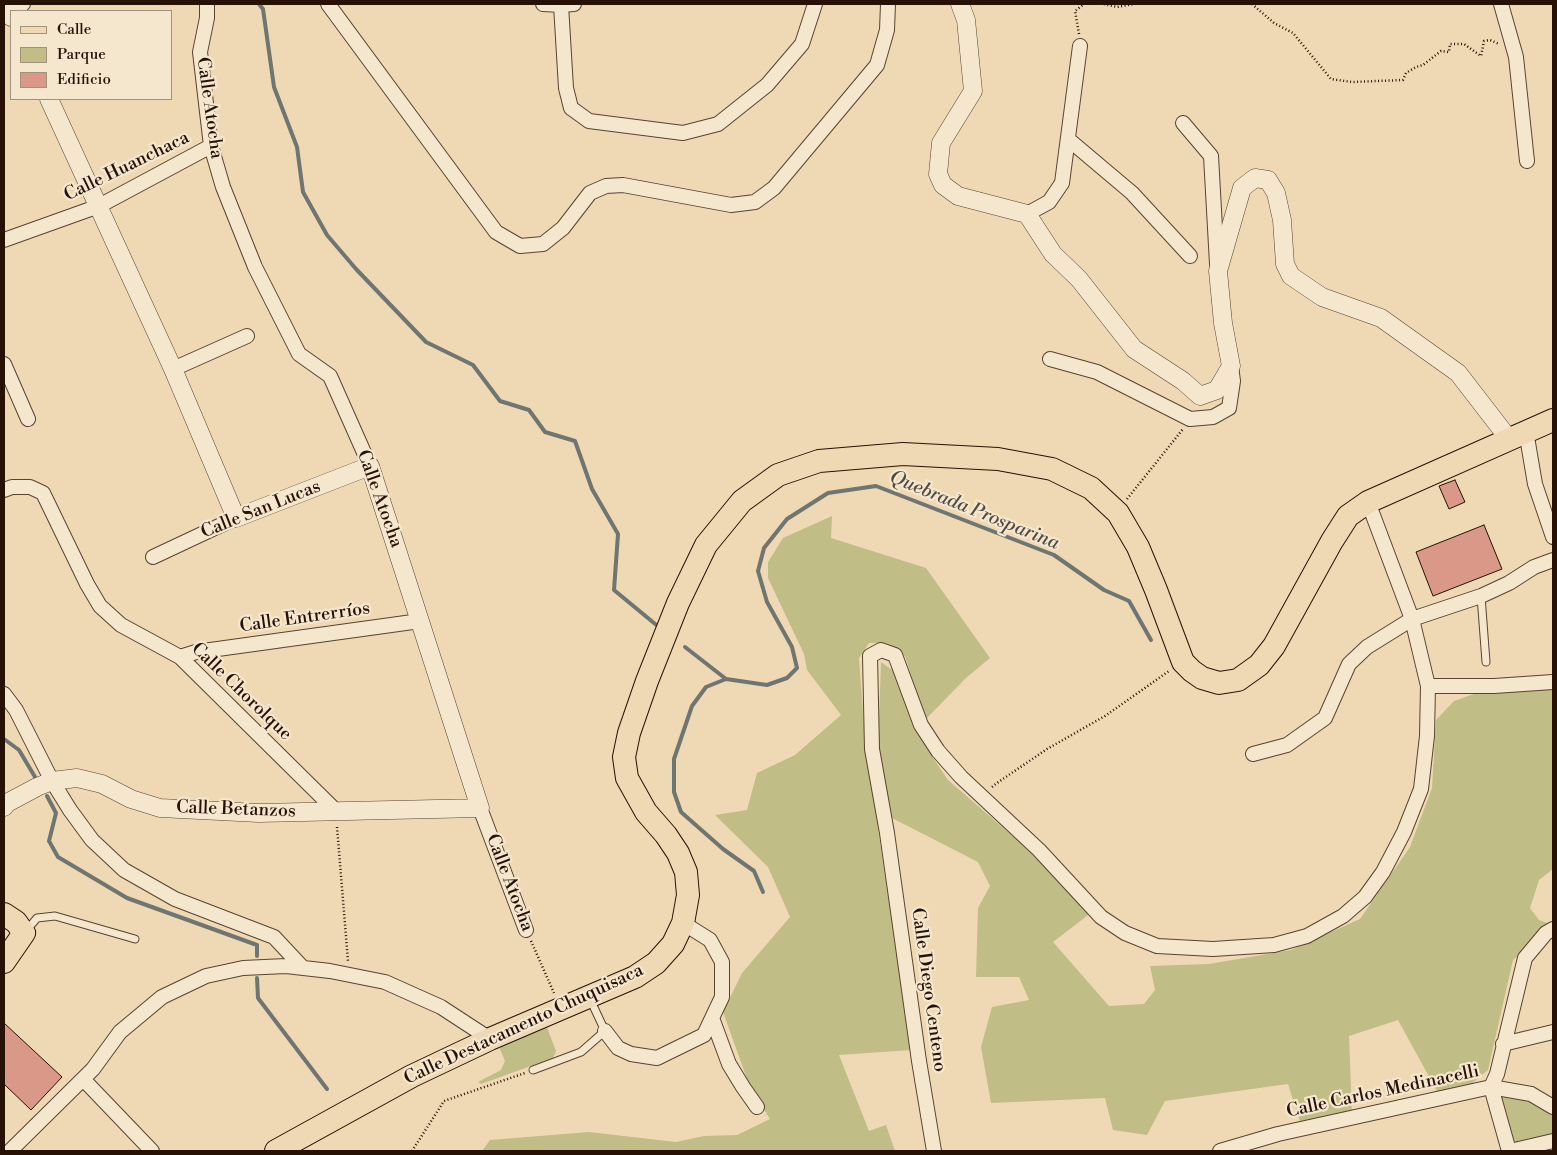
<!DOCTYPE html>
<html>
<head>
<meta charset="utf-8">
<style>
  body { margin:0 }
  #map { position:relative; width:1557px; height:1155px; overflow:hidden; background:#efd9b4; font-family:"Libre Bodoni",serif }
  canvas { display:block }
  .frame { position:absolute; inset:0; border:5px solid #261104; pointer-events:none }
  .legend { position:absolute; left:10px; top:10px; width:162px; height:90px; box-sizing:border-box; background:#f5e6ce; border:1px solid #a2917d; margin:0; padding:6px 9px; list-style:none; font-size:15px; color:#261104 }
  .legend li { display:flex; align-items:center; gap:10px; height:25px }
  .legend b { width:25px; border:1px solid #a2917d }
</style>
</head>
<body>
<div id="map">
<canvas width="1557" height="1155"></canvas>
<div class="frame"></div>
<ul class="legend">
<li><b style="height:6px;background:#efd9b4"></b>Calle</li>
<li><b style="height:14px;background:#c1bd87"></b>Parque</li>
<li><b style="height:14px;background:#da9888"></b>Edificio</li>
</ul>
</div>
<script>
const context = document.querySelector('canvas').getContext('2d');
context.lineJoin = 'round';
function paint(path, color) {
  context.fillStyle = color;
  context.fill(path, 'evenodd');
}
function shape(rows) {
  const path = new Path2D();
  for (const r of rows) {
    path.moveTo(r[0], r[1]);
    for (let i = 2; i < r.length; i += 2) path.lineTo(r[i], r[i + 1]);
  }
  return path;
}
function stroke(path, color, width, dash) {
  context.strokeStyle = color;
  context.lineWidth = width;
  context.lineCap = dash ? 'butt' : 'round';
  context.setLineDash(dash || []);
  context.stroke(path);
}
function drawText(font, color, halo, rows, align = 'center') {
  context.font = font + ' "Libre Bodoni",serif';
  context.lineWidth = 4.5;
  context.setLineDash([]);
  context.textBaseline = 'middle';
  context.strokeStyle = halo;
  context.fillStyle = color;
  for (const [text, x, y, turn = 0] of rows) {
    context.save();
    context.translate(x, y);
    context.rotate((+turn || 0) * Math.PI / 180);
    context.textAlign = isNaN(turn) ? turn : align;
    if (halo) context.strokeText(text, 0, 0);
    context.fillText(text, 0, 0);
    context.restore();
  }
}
const green = shape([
  [832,516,831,538,926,568,990,658,966,678,925,720,905,656,886,643,869,643,859,658,865,741,911,1050,839,1055,869,1131,886,1125,895,1151,482,1151,490,1140,589,1132,676,1142,704,1136,737,1135,770,1119,751,1090,723,1012,742,973,790,917,768,867,715,815,747,810,757,773,795,755,841,715,807,670,804,654,768,578,768,562,783,538],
  [881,662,899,675,915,731,948,780,1023,845,1092,912,1053,942,1109,1006,1144,1004,1155,990,1150,966,1209,964,1291,950,1360,919,1410,847,1432,788,1436,720,1454,701,1491,688,1553,686,1553,869,1539,880,1530,908,1539,920,1553,925,1513,960,1488,1070,1469,1086,1438,1093,1398,1020,1349,1036,1352,1114,1301,1125,1288,1084,1165,1101,1147,1135,1113,1130,1105,1098,991,1103,981,1047,992,1007,1029,1000,1019,977,976,977,978,908,990,886,978,862,892,818,878,747],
  [545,1022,556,1051,553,1058,481,1084,478,1082,501,1070,505,1061,497,1042],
  [1498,1093,1533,1100,1553,1113,1553,1138,1513,1144]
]);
const stream = shape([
  [259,4,263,9,274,87,297,147,303,192,327,235,356,269,426,342,473,365,500,401,529,410,545,432,575,441,592,489,618,534,614,590,660,628],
  [685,647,726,679,767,685,787,678,797,668,792,647,767,602,758,571,764,548,787,519,828,493,876,486,1054,555,1104,590,1129,601,1151,640],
  [726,679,706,687,692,706,674,759,674,792,681,812,723,849,754,871,763,892],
  [4,739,19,750,35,777],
  [47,796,56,813,49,841,58,857,127,898,257,945,257,956],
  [257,978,258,998,327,1089]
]);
const building = shape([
  [1455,480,1465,502,1449,509,1439,486,1455,480],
  [1484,525,1502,569,1433,596,1416,552,1484,525],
  [4,1023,62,1077,31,1110,4,1084,4,1023]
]);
const path = shape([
  [1104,4,1117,7,1134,4],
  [1252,4,1274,23,1293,33,1331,79,1352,82,1403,80,1406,73,1416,67,1423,65,1441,51,1449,52,1450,44,1464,44,1481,56,1484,41,1490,40,1499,44],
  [1079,34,1075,11,1084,4],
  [1127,499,1183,429],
  [992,787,997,783,1047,749,1105,716,1169,671],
  [337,827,348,961],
  [531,941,554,993],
  [412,1151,444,1101,525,1073]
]);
const service = shape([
  [1481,596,1486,662],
  [26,931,37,918,55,916,135,939],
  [533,1070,581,1052,605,1031,590,999]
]);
const minor = shape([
  [207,4,207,18,200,52,211,146,223,187,255,267,299,354,330,376,370,466],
  [328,4,496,232,520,246,543,244,563,228,590,193,606,186,623,185,731,205,755,202,774,188,877,65,887,30,888,4],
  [543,4,561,5,574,4],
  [1501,4,1516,57,1527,161],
  [561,5,566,88,571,108,589,121,683,133,718,124,767,85,802,44,815,4],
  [7,8,23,4],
  [1183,123,1211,156,1217,264],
  [1068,139,1132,193,1190,256],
  [1027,214,1049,202,1062,183,1080,46],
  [4,240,99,206,211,146],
  [1050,359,1097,372,1190,419,1213,417,1229,408,1233,381,1231,366],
  [4,364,28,419],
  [173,369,247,336],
  [1526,431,1535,484,1553,537],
  [4,490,12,487,30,487,43,493,87,584,100,606,121,625,180,657,336,811],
  [153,557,236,518],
  [180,657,196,652,420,621],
  [1428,686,1494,686,1553,682],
  [4,694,16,710,52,781,70,810,92,840,124,870,175,899,274,937,303,968],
  [1253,754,1287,745,1325,718,1349,664,1367,647,1412,619,1481,596,1509,583,1534,567,1553,560],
  [480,808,526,930],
  [712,1018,729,1064,743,1087,757,1107],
  [605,1031,618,1048,631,1054,657,1058,704,1035,722,997,722,962,710,940,683,923],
  [1503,1044,1553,1032],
  [83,1079,152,1151],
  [10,1151,93,1069,120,1032,162,997,206,976,243,968,286,966,330,971,385,982,441,1007,490,1039],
  [934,1151,919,1061,887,833,872,749,870,656,881,650,895,655,921,725,938,751,961,777,1039,850,1101,917,1125,933,1157,946,1213,949,1274,945,1307,936,1343,916,1365,897,1383,872,1404,832,1421,789,1427,736,1428,686,1412,619,1368,502],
  [1220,1151,1278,1134,1491,1087,1531,1094,1553,1107],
  [1509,1151,1491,1087,1497,1074,1525,958,1546,933,1553,929],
  [1510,1151,1553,1141]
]);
const tertiary = shape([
  [6,4,11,17],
  [960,4,966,20,973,91,941,143,938,174,943,185,958,196,1027,214,1053,254,1079,279,1134,349,1183,381,1200,396,1217,390,1231,366,1223,323,1218,271,1242,188,1255,178,1268,180,1276,193,1282,220,1285,264,1291,276,1322,297,1381,318,1458,373,1509,439],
  [4,807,7,803,37,787,52,781,77,778,102,784,131,799,160,808,259,813,480,808,370,466,236,518,173,369,49,99]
]);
const primary = shape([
  [4,914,16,922,24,933,4,962],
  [276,1151,412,1076,490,1039,635,977,656,963,673,944,683,923,688,895,686,872,678,853,666,835,646,812,627,778,624,757,629,733,647,681,678,603,706,545,742,501,778,475,819,461,903,454,998,459,1052,469,1091,488,1118,513,1138,547,1156,590,1183,662,1192,671,1202,678,1219,683,1238,680,1259,665,1274,646,1332,541,1348,516,1368,502,1553,420]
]);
const streetNames = [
  ["Calle Atocha",209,108,82],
  ["Calle Huanchaca",127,167,-26],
  ["Calle Atocha",379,499,70],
  ["Calle San Lucas",261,510,-22],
  ["Calle Entrerríos",305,618,-8],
  ["Calle Chorolque",241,692,44],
  ["Calle Betanzos",236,810,2],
  ["Calle Atocha",509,883,69],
  ["Calle Diego Centeno",928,990,82],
  ["Calle Destacamento Chuquisaca",524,1025,-25],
  ["Calle Carlos Medinacelli",1383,1092,-12]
];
const waterNames = [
  ["Quebrada Prosparina",974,511,22]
];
paint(green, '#c1bd87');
stroke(stream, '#6f7571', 4);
paint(building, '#da9888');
stroke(building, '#261104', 1);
stroke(service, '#584330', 9);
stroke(minor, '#584330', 16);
stroke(tertiary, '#584330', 19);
stroke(primary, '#261104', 24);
stroke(path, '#261104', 2.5, [1, 2.5]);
stroke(service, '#f5e6ce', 7);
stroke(minor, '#f5e6ce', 14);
stroke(tertiary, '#f5e6ce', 18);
stroke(primary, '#efd9b4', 22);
drawText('18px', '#261104', '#f5e6ce', streetNames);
drawText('italic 19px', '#504b43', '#f5e6ce', waterNames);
</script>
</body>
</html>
